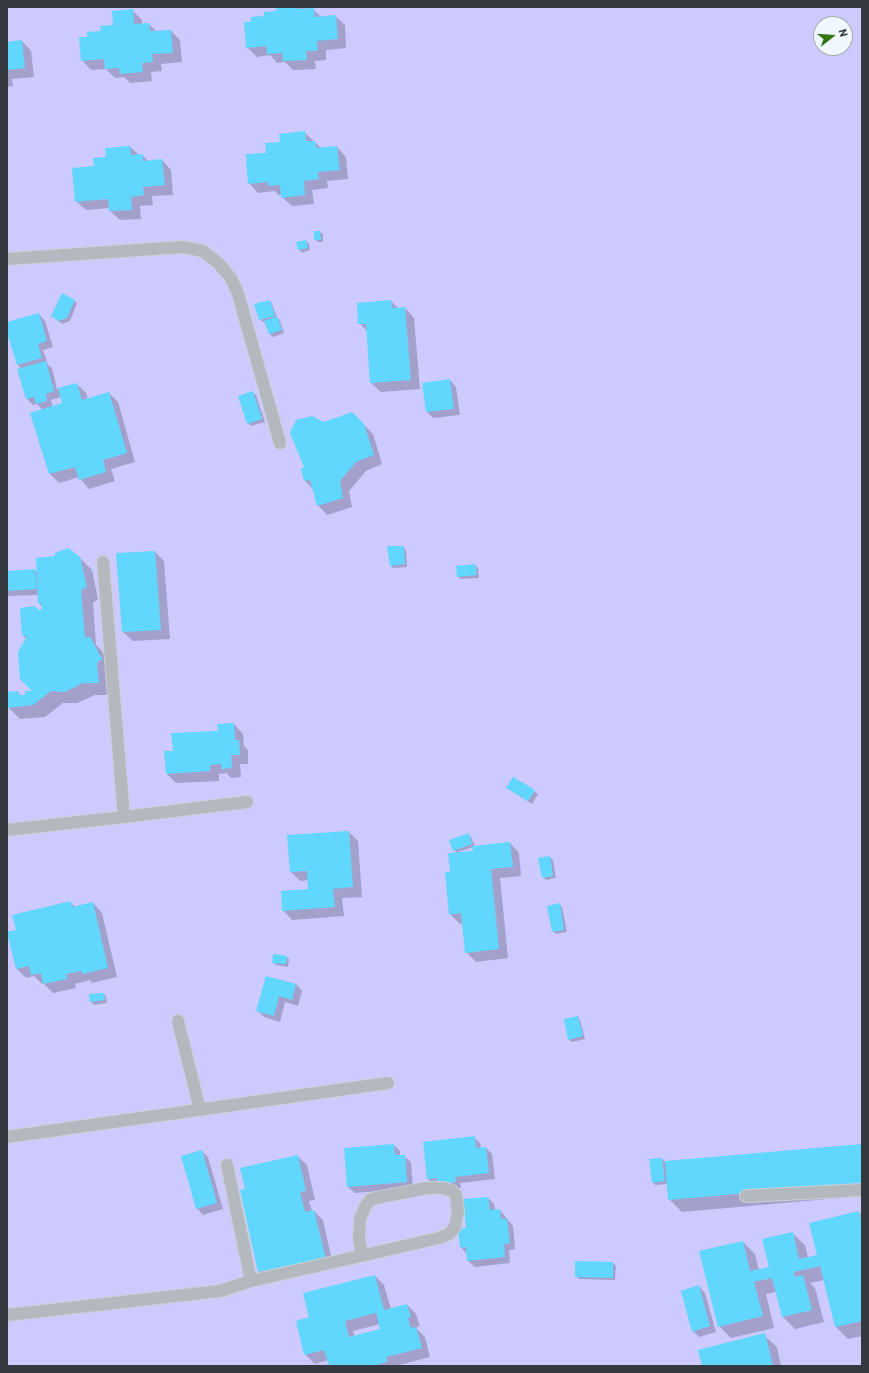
<!DOCTYPE html>
<html>
<head>
<meta charset="utf-8">
<style>
  body { margin:0 }
  #map { position:relative; width:869px; height:1373px; overflow:hidden; background:#f1f8fd; font-family:Barlow,sans-serif }
  canvas { display:block }
  .frame { position:absolute; inset:0; border:8px solid #33393e; pointer-events:none }
  .north { position:absolute; left:813px; top:16px; width:40px; height:40px; box-sizing:border-box; background:#f1f8fd; border:1px solid #a5acb1; border-radius:50%; rotate:73deg; font-size:11px; font-weight:700; line-height:16px; text-align:center; color:#33393e }
  .north::after { content:''; display:block; margin:auto; width:14px; height:18px; background:#337616; clip-path:polygon(50% 0,100% 100%,50% 72%,0 100%) }
</style>
</head>
<body>
<div id="map">
<canvas width="869" height="1373"></canvas>
<div class="frame"></div>
<div class="north">N</div>
</div>
<script>
const context = document.querySelector('canvas').getContext('2d');
context.lineJoin = 'round';
function paint(path, color) {
  context.fillStyle = color;
  context.fill(path, 'evenodd');
}
function shape(rows) {
  const path = new Path2D();
  for (const r of rows) {
    path.moveTo(r[0], r[1]);
    for (let i = 2; i < r.length; i += 2) path.lineTo(r[i], r[i + 1]);
  }
  return path;
}
function stroke(path, color, width, dash) {
  context.strokeStyle = color;
  context.lineWidth = width;
  context.lineCap = dash ? 'butt' : 'round';
  context.setLineDash(dash || []);
  context.stroke(path);
}
const green = shape([
  [7,7,862,7,862,1366,7,1366],
  [821,24,845,24,845,48,821,48]
]);
const shadow = shape([
  [277,7,306,7,307,10,313,9,321,17,335,16,345,25,346,48,326,50,326,60,315,61,316,69,293,70,285,62,277,63,270,55,257,57,247,47,252,23,277,12],
  [132,10,142,20,142,24,149,24,157,32,171,31,180,40,182,62,161,64,162,71,151,72,152,81,130,83,124,77,115,78,106,69,91,70,82,60,88,38,102,32,114,26],
  [22,41,31,51,34,77,12,79,13,86,7,87,7,43],
  [304,132,322,149,337,147,346,157,348,179,327,181,328,188,312,190,314,204,292,206,282,197,282,194,278,195,275,191,258,193,249,183,267,154,281,143],
  [130,147,139,155,142,155,149,162,162,160,171,170,173,195,152,196,153,205,140,206,141,219,120,220,110,211,110,208,86,210,76,201,95,166,107,158,106,149],
  [315,232,320,232,323,234,323,242,318,242,315,239],
  [306,241,309,244,310,250,302,253,299,250],
  [75,301,77,303,70,321,62,324,55,318],
  [270,301,272,304,277,318,280,320,284,333,273,337,270,334,266,322,263,322,260,319],
  [391,301,399,309,405,308,414,318,420,389,381,392,371,383,367,331,359,323],
  [39,314,45,321,53,347,43,350,48,365,52,368,57,389,77,384,86,393,88,399,109,393,118,402,135,462,111,469,115,481,89,489,79,477,59,483,50,474,31,413,43,410,37,404,33,405,27,399,22,369,17,364,7,329,7,323],
  [61,397,63,404,53,407,51,400],
  [450,380,456,387,460,415,433,418,427,412,424,384],
  [253,392,256,395,265,422,251,426,248,423],
  [352,413,373,434,382,464,366,471,349,491,352,507,327,515,318,505,313,489,305,481,305,467,324,423],
  [403,547,406,550,407,567,393,568,390,565],
  [155,552,164,561,170,639,133,641,123,632,117,554],
  [79,557,92,570,98,599,93,603,96,645,102,651,113,672,111,695,95,695,77,703,63,703,45,717,20,719,8,707,7,693,18,692,21,696,26,696,34,692,26,639,23,635,39,611,43,610,42,607,39,603,39,595,7,596,7,572,35,570,38,573],
  [475,565,478,568,479,578,461,579,458,577],
  [234,724,243,734,244,746,248,750,248,764,240,764,241,777,231,778,227,773,219,774,219,781,176,783,167,774,174,752],
  [513,778,538,794,532,804,507,788],
  [349,832,358,841,362,897,342,898,344,916,292,920,283,910,309,890,309,880,300,881,291,872,288,836],
  [469,835,471,837,475,847,510,843,519,853,521,876,500,878,508,958,476,962,466,952,463,923,460,924,450,914,451,873,457,853,454,850],
  [473,847,474,852,458,852],
  [550,857,553,860,556,878,546,880,543,877],
  [70,902,75,907,93,903,102,913,117,977,92,983,90,980,75,984,76,988,53,993,44,984,42,984,34,976,26,978,17,969,9,933,17,931],
  [559,904,562,907,567,932,556,934,553,931],
  [286,957,289,959,288,967,276,965,273,962],
  [266,977,296,984,302,991,298,1006,285,1002,280,1022,264,1017,258,1011],
  [103,994,106,996,107,1003,94,1005,91,1002,90,995],
  [578,1017,580,1020,585,1039,572,1042,569,1040],
  [474,1137,480,1143,481,1149,486,1148,492,1154,495,1179,460,1183,461,1188,445,1190,434,1185,428,1179],
  [394,1145,400,1151,400,1156,404,1156,411,1162,413,1188,355,1193,348,1187,345,1149],
  [862,1145,862,1196,682,1212,669,1199,668,1184,655,1185,653,1182,662,1159,665,1162],
  [202,1151,208,1157,223,1209,203,1215,197,1208],
  [297,1156,307,1165,315,1200,309,1201,312,1211,314,1211,323,1220,334,1269,274,1282,272,1280,269,1280,259,1271,247,1189],
  [488,1198,494,1204,495,1211,500,1210,513,1226,515,1249,509,1250,510,1263,475,1267,468,1261,467,1254,461,1247,467,1229],
  [858,1212,862,1216,862,1336,848,1339,836,1327,824,1280,810,1283,815,1288,824,1322,795,1329,783,1317,776,1292,766,1294,774,1328,731,1338,719,1326,743,1242,755,1254,759,1270,770,1267,792,1233,805,1245,808,1258,818,1256],
  [613,1263,616,1266,615,1280,579,1279,576,1276],
  [375,1276,384,1285,391,1309,407,1305,416,1314,420,1326,417,1327,417,1329,425,1337,430,1357,395,1366,330,1366,328,1360,315,1364,305,1354,311,1318],
  [380,1324,381,1330,355,1337,353,1331],
  [699,1286,705,1293,716,1332,699,1337,693,1331],
  [764,1335,777,1347,781,1366,703,1366]
]);
const building = shape([
  [276,7,298,7,298,9,314,8,315,17,336,15,338,39,317,41,318,51,306,51,307,60,283,61,282,53,267,54,266,46,246,48,244,22,251,22,251,17,264,16,264,12,276,11],
  [133,9,134,24,149,23,150,31,171,30,173,53,152,54,153,62,142,63,143,72,120,74,119,68,105,69,104,59,81,61,79,37,87,37,87,32,101,31,100,26,113,25,112,11],
  [22,40,25,68,7,70,7,42],
  [305,131,306,141,315,141,316,148,337,146,340,170,318,172,319,179,304,181,305,195,281,198,280,185,268,186,268,182,248,184,246,161,247,162,246,154,266,153,265,143,280,142,279,134],
  [130,146,131,155,143,154,143,161,162,159,165,185,143,187,144,195,131,197,132,210,109,211,108,199,75,202,72,168,94,166,93,158,106,157,105,148],
  [314,231,320,231,321,240,314,240],
  [306,240,308,248,298,250,296,242],
  [62,293,75,300,67,318,58,321,51,316],
  [270,300,275,316,259,320,254,304],
  [391,300,392,308,405,307,411,380,370,383,366,324,358,324,357,303],
  [39,313,47,341,38,344,42,358,17,365,7,333,7,322],
  [277,316,282,330,269,334,264,321],
  [46,361,54,391,46,394,47,401,36,404,34,397,26,399,17,369],
  [450,379,454,409,426,412,422,383],
  [77,383,82,400,109,392,127,453,103,460,106,472,79,480,75,467,49,474,30,413,62,403,58,388],
  [253,391,262,419,247,424,238,396],
  [352,412,364,424,374,455,356,462,340,481,343,498,317,506,310,480,304,481,301,469,304,467,290,433,296,420,312,416,324,422],
  [387,546,404,546,405,564,390,566],
  [68,548,80,557,87,587,81,590,85,637,90,637,102,659,97,663,99,683,83,683,65,692,51,691,33,705,7,708,7,692,18,691,19,695,25,695,25,691,32,691,20,679,18,652,27,636,22,636,20,608,34,606,39,610,42,609,41,603,38,604,36,558,55,556,55,553],
  [155,551,161,630,122,632,116,553],
  [475,564,477,575,457,577,456,566],
  [35,569,37,589,7,591,7,571],
  [234,723,235,740,239,740,240,755,231,755,232,768,221,769,221,764,210,765,210,771,166,774,164,751,173,751,171,733,218,731,217,724],
  [513,777,535,790,528,801,506,788],
  [349,831,353,887,333,889,335,907,282,911,281,891,308,889,307,871,290,872,287,835],
  [469,833,472,844,453,851,449,840],
  [510,842,513,867,491,869,499,949,465,953,461,913,449,915,445,872,450,872,448,853,473,851,472,846],
  [550,856,553,876,542,878,538,858],
  [71,901,72,907,93,902,108,968,82,974,82,971,66,974,67,979,43,984,41,973,31,975,29,966,16,969,7,932,16,930,12,915],
  [560,903,564,930,552,932,547,906],
  [273,954,287,956,286,964,272,963],
  [266,976,296,984,292,1000,279,996,274,1016,256,1011],
  [104,993,105,1000,90,1002,89,994],
  [578,1016,583,1036,568,1040,564,1019],
  [475,1136,476,1148,486,1147,489,1173,455,1177,456,1182,438,1184,437,1178,427,1179,423,1142],
  [394,1144,395,1155,405,1155,407,1182,347,1187,344,1148],
  [862,1144,862,1183,668,1200,665,1161],
  [202,1150,217,1203,196,1209,181,1156],
  [298,1155,306,1191,300,1192,305,1212,314,1210,326,1259,264,1274,264,1270,258,1272,240,1190,245,1189,240,1168],
  [662,1158,665,1181,652,1183,649,1159],
  [488,1197,490,1210,500,1209,501,1219,507,1219,510,1243,504,1244,505,1257,467,1261,466,1247,460,1248,458,1229,466,1228,463,1199],
  [859,1211,862,1225,862,1321,835,1327,820,1266,794,1272,795,1277,803,1275,812,1310,782,1317,772,1278,754,1282,763,1316,718,1327,699,1251,743,1241,750,1271,769,1267,762,1239,793,1232,799,1259,817,1255,809,1223],
  [575,1261,613,1262,613,1278,575,1277],
  [375,1275,384,1310,407,1304,411,1317,408,1318,411,1328,416,1327,422,1348,386,1357,387,1362,372,1366,329,1366,324,1350,304,1355,296,1321,309,1317,303,1293],
  [376,1313,380,1329,349,1337,345,1321],
  [699,1285,710,1326,692,1332,681,1291],
  [765,1333,773,1366,702,1366,698,1350]
]);
const minor = shape([
  [7,259,183,247,203,251,218,263,231,278,238,294,280,443],
  [103,562,124,817],
  [7,830,124,817,247,802],
  [178,1021,200,1110],
  [7,1137,388,1083],
  [227,1165,251,1281],
  [746,1196,862,1190],
  [7,1315,220,1291,251,1281,439,1238,449,1234,455,1227,458,1211,456,1195,452,1191,443,1188,427,1188,371,1199,366,1205,360,1219,359,1239,362,1255]
]);
paint(green, '#cccafe');
paint(shadow, '#0003');
paint(building, '#61d7fe');
stroke(minor, '#cbd2d7', 14);
stroke(minor, '#b4b8bf', 12);
</script>
</body>
</html>
